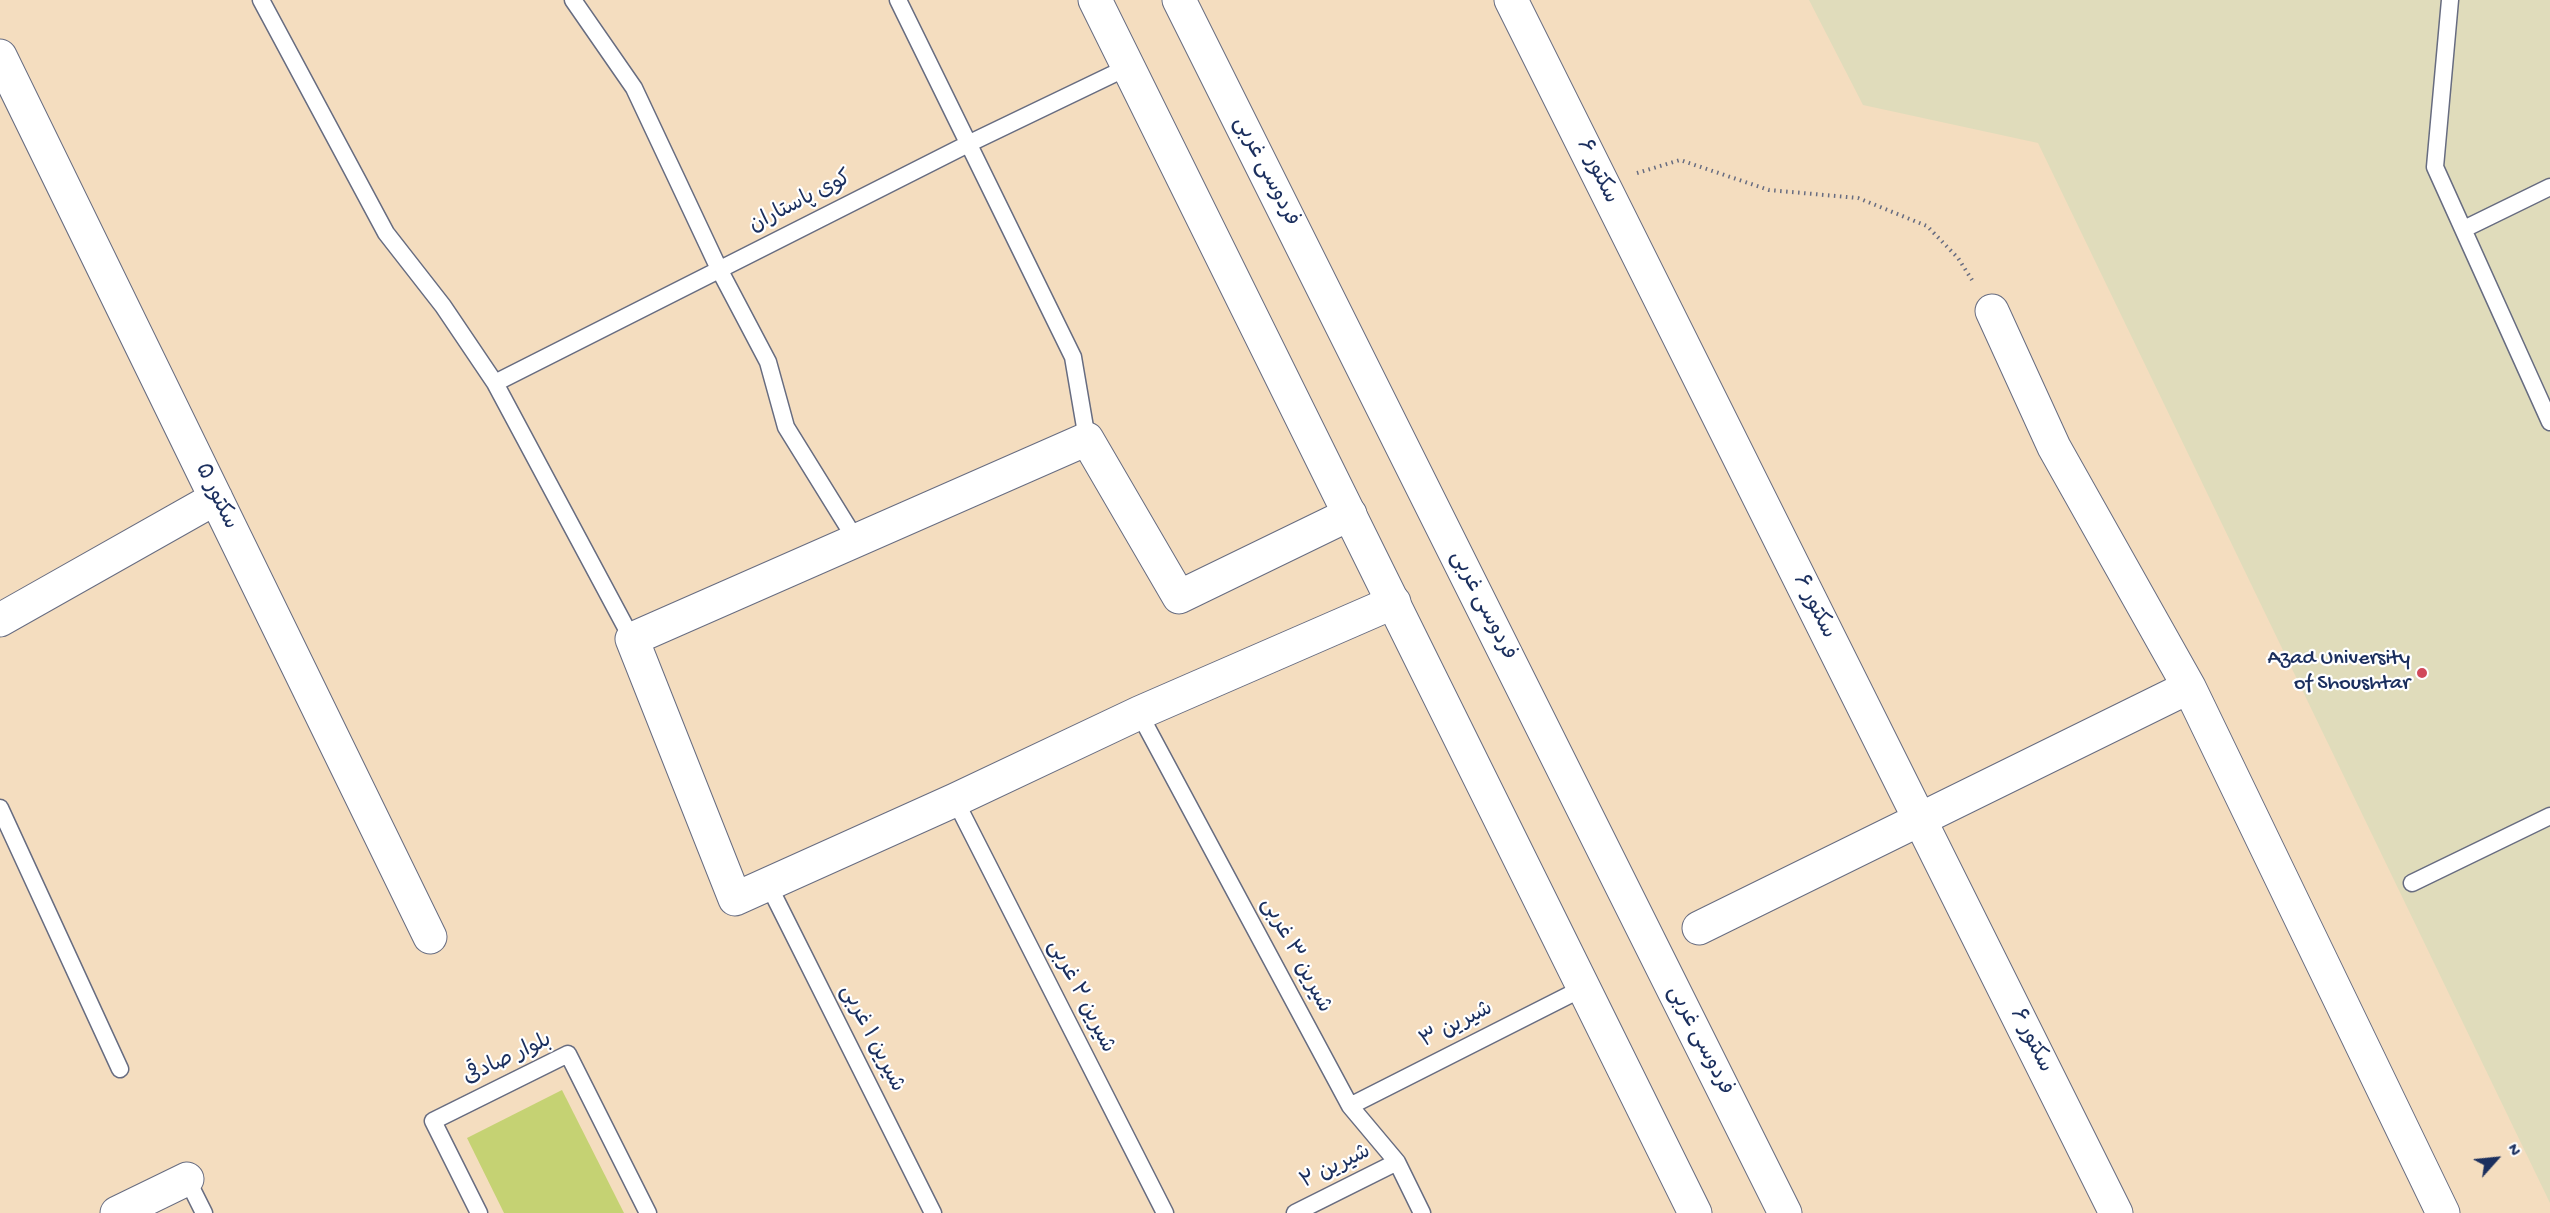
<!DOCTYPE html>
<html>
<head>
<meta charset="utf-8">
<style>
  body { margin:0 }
  #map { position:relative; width:2550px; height:1213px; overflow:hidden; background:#f4ddbf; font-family:"Gochi Hand",sans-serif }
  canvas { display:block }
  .north { position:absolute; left:2466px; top:1129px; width:60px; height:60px; -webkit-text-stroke:4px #fff; paint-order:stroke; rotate:63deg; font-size:16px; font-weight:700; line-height:24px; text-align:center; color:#1b2f5e }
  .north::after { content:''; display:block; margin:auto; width:21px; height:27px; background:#1b2f5e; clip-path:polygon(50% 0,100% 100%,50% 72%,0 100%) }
</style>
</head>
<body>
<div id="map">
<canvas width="2550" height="1213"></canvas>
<div class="north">N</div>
</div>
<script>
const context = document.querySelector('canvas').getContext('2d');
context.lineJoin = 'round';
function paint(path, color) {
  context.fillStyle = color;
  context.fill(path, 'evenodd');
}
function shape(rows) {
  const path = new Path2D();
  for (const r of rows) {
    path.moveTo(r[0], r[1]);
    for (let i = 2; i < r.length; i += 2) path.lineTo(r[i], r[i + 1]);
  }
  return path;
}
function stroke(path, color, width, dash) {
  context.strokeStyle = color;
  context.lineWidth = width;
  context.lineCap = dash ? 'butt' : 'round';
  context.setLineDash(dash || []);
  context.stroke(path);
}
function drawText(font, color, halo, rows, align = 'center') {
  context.font = font + ' "Gochi Hand","Playpen Sans Arabic",sans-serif';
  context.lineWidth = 4.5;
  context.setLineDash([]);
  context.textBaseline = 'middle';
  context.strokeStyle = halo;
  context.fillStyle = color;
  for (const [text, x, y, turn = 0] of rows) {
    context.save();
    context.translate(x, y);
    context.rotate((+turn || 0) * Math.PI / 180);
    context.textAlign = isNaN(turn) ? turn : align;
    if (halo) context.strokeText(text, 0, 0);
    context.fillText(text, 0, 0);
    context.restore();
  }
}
const built = shape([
  [1809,0,2550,0,2550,1203,2038,143,1863,105]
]);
const green = shape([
  [562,1090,624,1213,504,1213,467,1138]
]);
const path = shape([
  [1637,173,1680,160,1769,190,1858,198,1927,226,1958,258,1972,280]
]);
const service = shape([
  [261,0,386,233,443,306,495,383,632,639],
  [573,0,634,88,719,269,768,362,786,427,856,540],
  [898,0,1073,357,1087,439],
  [2450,0,2435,167,2550,422],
  [2464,229,2550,187],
  [495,383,968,144,1128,67],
  [1139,713,1350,1106,1397,1162,1422,1213],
  [955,800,1165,1213],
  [0,808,120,1069],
  [2412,883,2550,816],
  [768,884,933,1213],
  [1350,1106,1585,987],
  [187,1179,204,1213],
  [479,1213,433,1121,568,1054,648,1213],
  [1295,1213,1397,1162]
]);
const minor = shape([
  [1511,0,2116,1213],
  [0,56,430,937],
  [1992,311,2054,447,2189,687,2443,1213],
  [1350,514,1179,597,1087,439,632,639,735,899,955,800,1139,713,1394,602],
  [0,620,216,498],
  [1699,928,2189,687],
  [117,1213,187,1179]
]);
const secondary = shape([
  [1095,0,1695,1213],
  [1179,0,1785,1213]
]);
const markers = [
  [2422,673,6,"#d1495b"]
];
const streetNames = [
  ["فردوسی غربی",1265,172,63],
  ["سکتور ۶",1596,172,64],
  ["کوی پاستاران",801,203,-27],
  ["سکتور ۵",215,497,64],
  ["فردوسی غربی",1482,606,63],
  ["سکتور ۶",1813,607,63],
  ["شیرین ۳ غربی",1295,956,62],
  ["شیرین ۲ غربی",1080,997,63],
  ["شیرین ۳",1457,1026,-27],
  ["شیرین ۱ غربی",871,1039,63],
  ["فردوسی غربی",1699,1041,63],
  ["سکتور ۶",2030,1041,63],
  ["بلوار صادقی",508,1060,-25],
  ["شیرین ۲",1336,1168,-26]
];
const poiNames = [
  ["Azad University",2410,660],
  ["of Shoushtar",2410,685]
];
paint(built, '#e0dcbb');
paint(green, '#c5d273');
stroke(service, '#676c80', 19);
stroke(minor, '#676c80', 35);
stroke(secondary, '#676c80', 35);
stroke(path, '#676c80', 4, [1.5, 4.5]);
stroke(service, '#fff', 16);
stroke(minor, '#fff', 33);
stroke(secondary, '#fff', 33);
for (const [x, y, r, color] of markers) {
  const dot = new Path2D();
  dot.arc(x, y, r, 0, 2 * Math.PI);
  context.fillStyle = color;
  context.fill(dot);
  stroke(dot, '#fff', 2);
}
drawText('22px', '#1b2f5e', '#fff', streetNames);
drawText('22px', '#1b2f5e', '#fff', poiNames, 'right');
</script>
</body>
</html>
